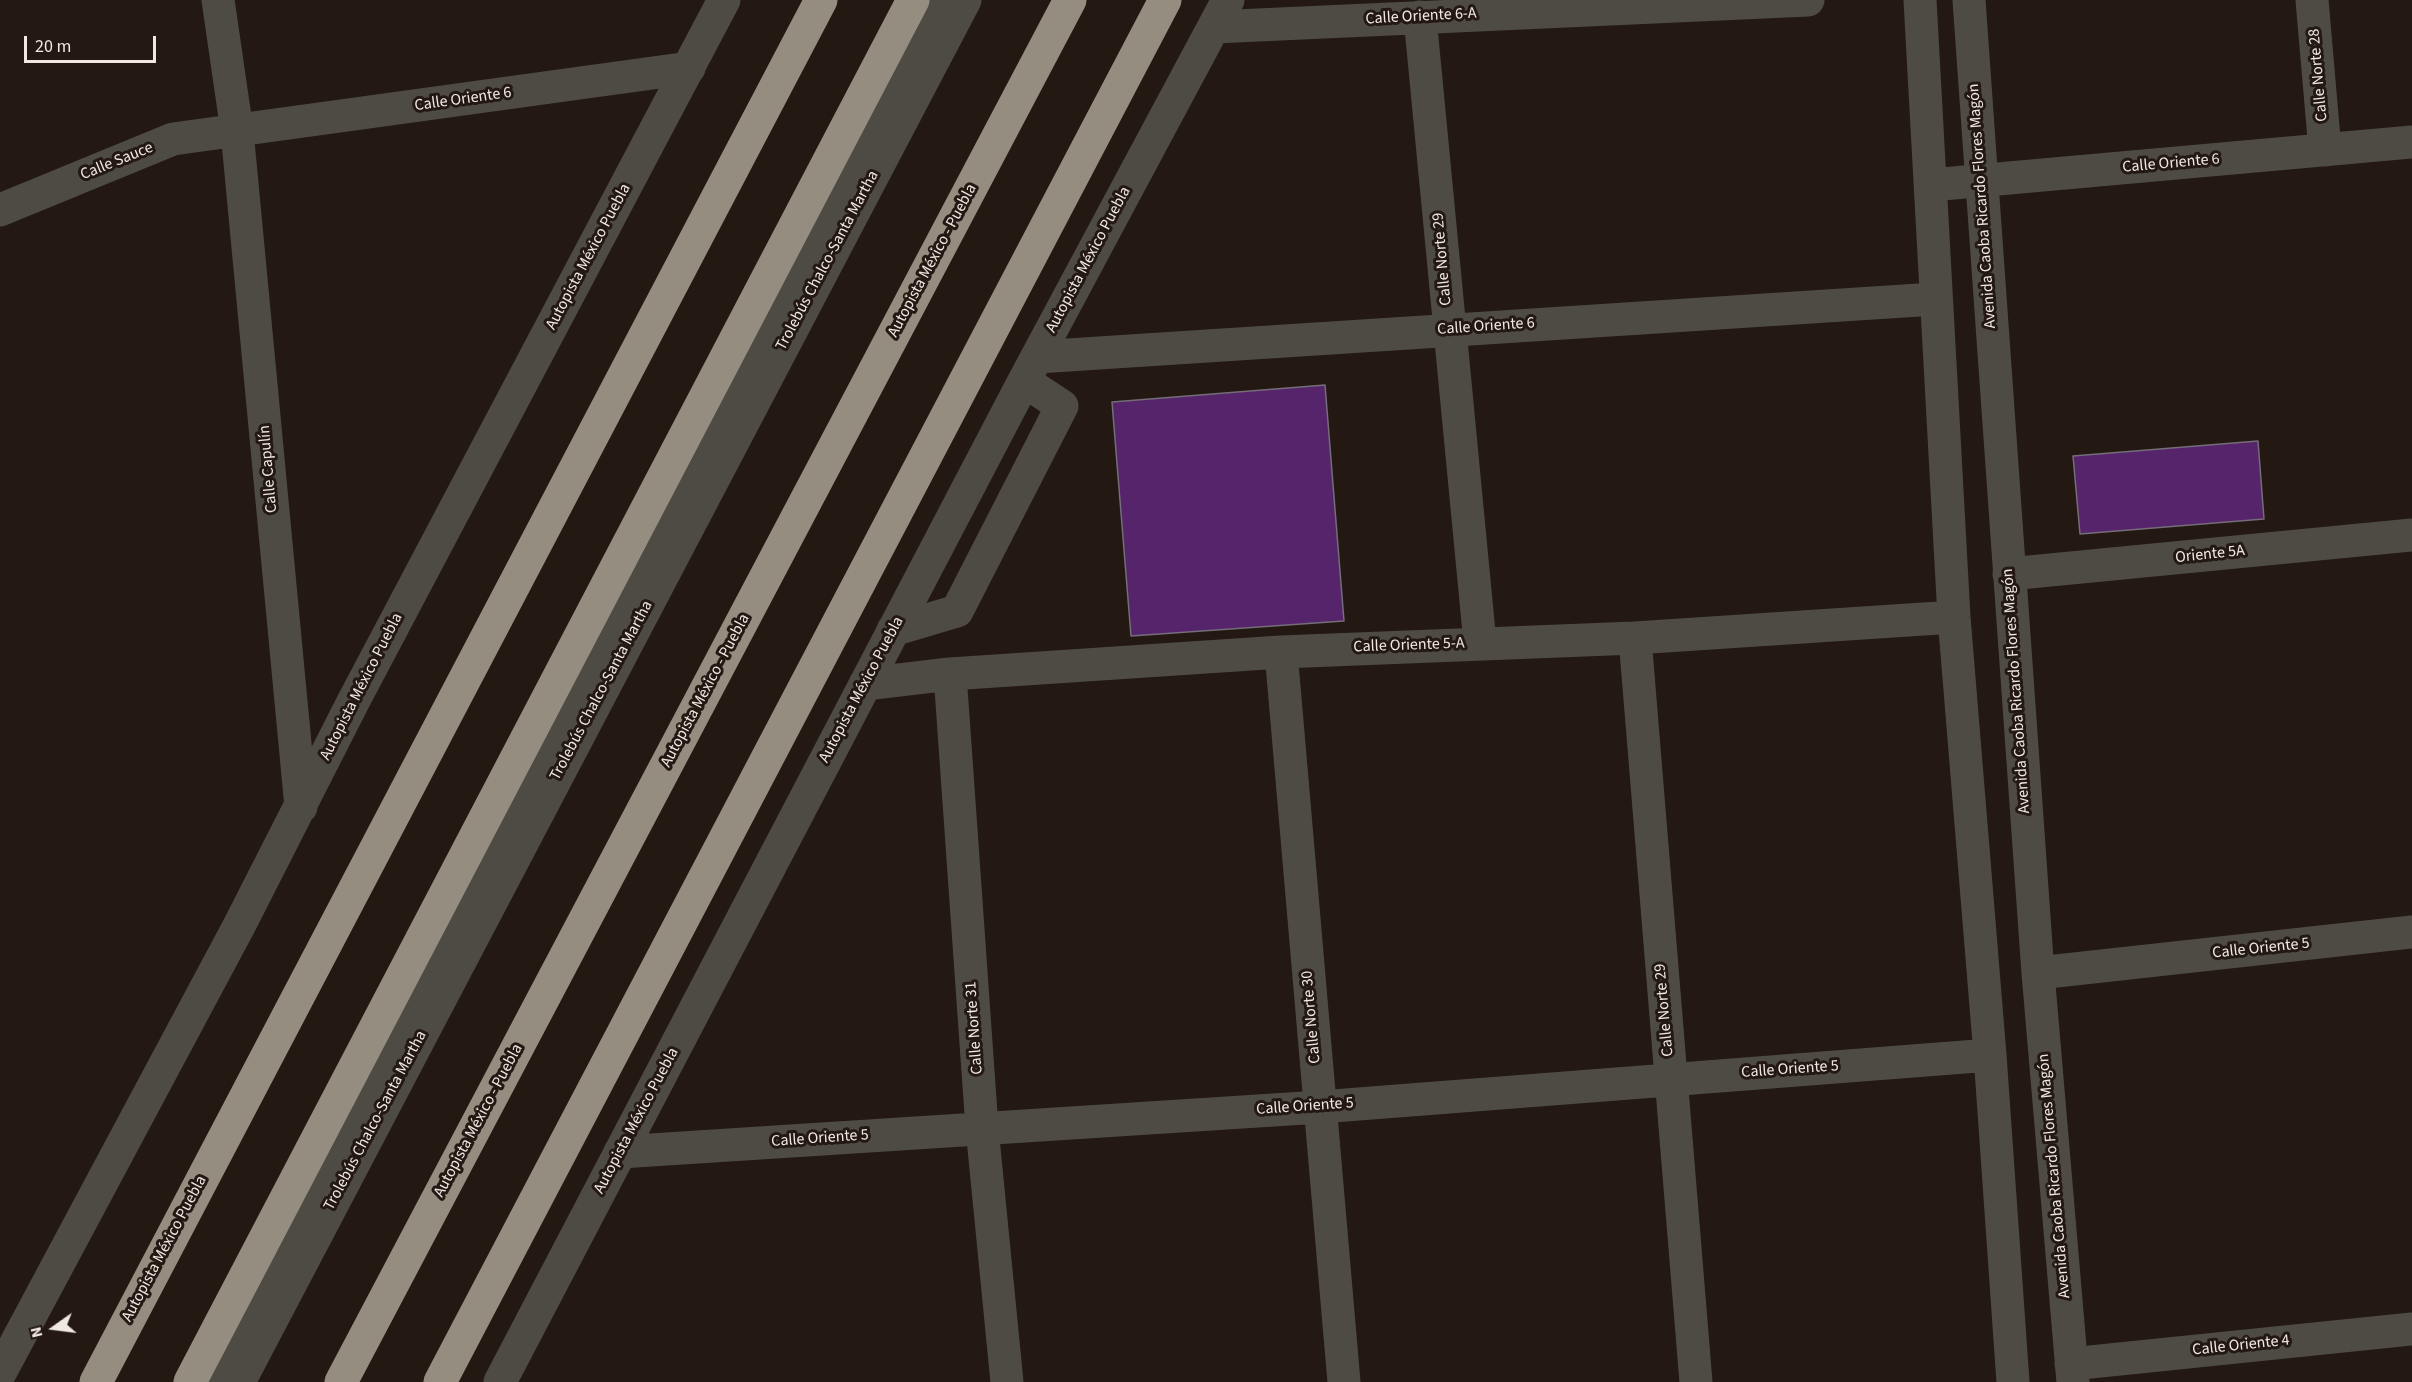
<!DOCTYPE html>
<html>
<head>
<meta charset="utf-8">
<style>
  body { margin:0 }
  #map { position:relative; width:2412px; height:1382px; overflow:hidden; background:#231812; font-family:"Source Sans 3",sans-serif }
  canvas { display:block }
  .north { position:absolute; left:24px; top:1298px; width:60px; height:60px; -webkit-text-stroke:4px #231812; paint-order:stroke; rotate:256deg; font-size:16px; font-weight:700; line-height:24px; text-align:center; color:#f0e8e3 }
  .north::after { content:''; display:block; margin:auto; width:21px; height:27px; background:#f0e8e3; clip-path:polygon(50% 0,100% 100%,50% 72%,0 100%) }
  .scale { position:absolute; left:24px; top:36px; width:132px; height:27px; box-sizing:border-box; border:3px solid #f0e8e3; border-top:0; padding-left:8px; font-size:18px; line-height:21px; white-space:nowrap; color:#f0e8e3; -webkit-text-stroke:4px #231812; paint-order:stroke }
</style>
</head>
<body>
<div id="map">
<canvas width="2412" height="1382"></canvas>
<div class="north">N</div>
<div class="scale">20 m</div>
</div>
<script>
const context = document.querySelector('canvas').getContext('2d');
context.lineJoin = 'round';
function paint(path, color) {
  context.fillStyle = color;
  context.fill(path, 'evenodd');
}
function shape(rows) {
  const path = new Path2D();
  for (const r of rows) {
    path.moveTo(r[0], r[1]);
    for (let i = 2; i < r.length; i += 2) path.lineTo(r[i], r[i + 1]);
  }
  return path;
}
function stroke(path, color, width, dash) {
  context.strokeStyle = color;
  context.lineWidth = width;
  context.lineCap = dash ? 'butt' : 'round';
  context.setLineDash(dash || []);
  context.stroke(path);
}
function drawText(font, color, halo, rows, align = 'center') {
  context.font = font + ' "Source Sans 3",sans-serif';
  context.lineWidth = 6;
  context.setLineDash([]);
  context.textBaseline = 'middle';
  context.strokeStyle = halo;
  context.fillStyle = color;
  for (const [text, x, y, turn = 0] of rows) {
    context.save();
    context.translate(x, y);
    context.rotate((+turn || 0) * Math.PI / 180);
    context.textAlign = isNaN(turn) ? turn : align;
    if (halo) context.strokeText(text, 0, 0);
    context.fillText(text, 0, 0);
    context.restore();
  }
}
const building = shape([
  [1325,385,1344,621,1131,636,1112,402,1325,385],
  [2258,441,2264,519,2080,534,2073,456,2258,441]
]);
const minor = shape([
  [218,0,237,131,301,807],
  [1920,0,1954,617,1990,1055,2013,1382],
  [1969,0,2038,973,2073,1382],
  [2312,0,2325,150],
  [1420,17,1480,643],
  [1214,27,1808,0],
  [1931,185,2412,142],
  [0,210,173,139,689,68],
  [1037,357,1935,299],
  [2009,574,2412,535],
  [893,630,957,611,1062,406,1024,381],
  [1635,638,1696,1382],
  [1281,652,1344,1382],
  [950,674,982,1128,1007,1382],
  [865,684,950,674,1281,652,1635,638,1954,617],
  [2038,973,2412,932],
  [620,1152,1320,1107,1990,1055],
  [2071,1364,2412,1329],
  [0,1373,239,926,353,702,724,0],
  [211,1382,934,0],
  [239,1382,965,0],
  [500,1382,1024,381,1228,0]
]);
const highway = shape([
  [96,1382,821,0],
  [190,1382,913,0],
  [341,1382,1070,0],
  [440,1382,1165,0]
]);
const streetNames = [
  ["Calle Oriente 6-A",1421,17,-3],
  ["Calle Norte 28",2319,75,-95],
  ["Calle Oriente 6",463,100,-8],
  ["Calle Sauce",117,162,-22],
  ["Calle Oriente 6",2171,164,-5],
  ["Avenida Caoba Ricardo Flores Magón",1983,206,-94],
  ["Autopista México Puebla",589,257,-62],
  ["Calle Norte 29",1443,259,-95],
  ["Autopista México Puebla",1089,260,-62],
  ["Trolebús Chalco-Santa Martha",828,261,-62],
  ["Autopista México - Puebla",933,261,-62],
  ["Calle Oriente 6",1486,327,-4],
  ["Calle Capulín",269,469,-95],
  ["Oriente 5A",2210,555,-6],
  ["Calle Oriente 5-A",1409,646,-2],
  ["Autopista México Puebla",362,687,-63],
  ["Autopista México Puebla",862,690,-62],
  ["Trolebús Chalco-Santa Martha",602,691,-62],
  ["Autopista México - Puebla",706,691,-62],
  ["Avenida Caoba Ricardo Flores Magón",2017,691,-94],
  ["Calle Oriente 5",2261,949,-6],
  ["Calle Norte 29",1665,1010,-95],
  ["Calle Norte 30",1312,1017,-95],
  ["Calle Norte 31",975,1028,-94],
  ["Calle Oriente 5",1790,1070,-4],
  ["Calle Oriente 5",1305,1107,-4],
  ["Trolebús Chalco-Santa Martha",376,1121,-62],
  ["Autopista México - Puebla",479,1121,-62],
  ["Autopista México Puebla",637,1121,-62],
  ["Calle Oriente 5",820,1139,-4],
  ["Avenida Caoba Ricardo Flores Magón",2055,1176,-95],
  ["Autopista México Puebla",165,1249,-62],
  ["Calle Oriente 4",2241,1346,-6]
];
paint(building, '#56246a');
stroke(building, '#756d79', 1.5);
stroke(minor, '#4e4b45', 33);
stroke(highway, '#958d80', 33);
drawText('16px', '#f0e8e3', '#231812', streetNames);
</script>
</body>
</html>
